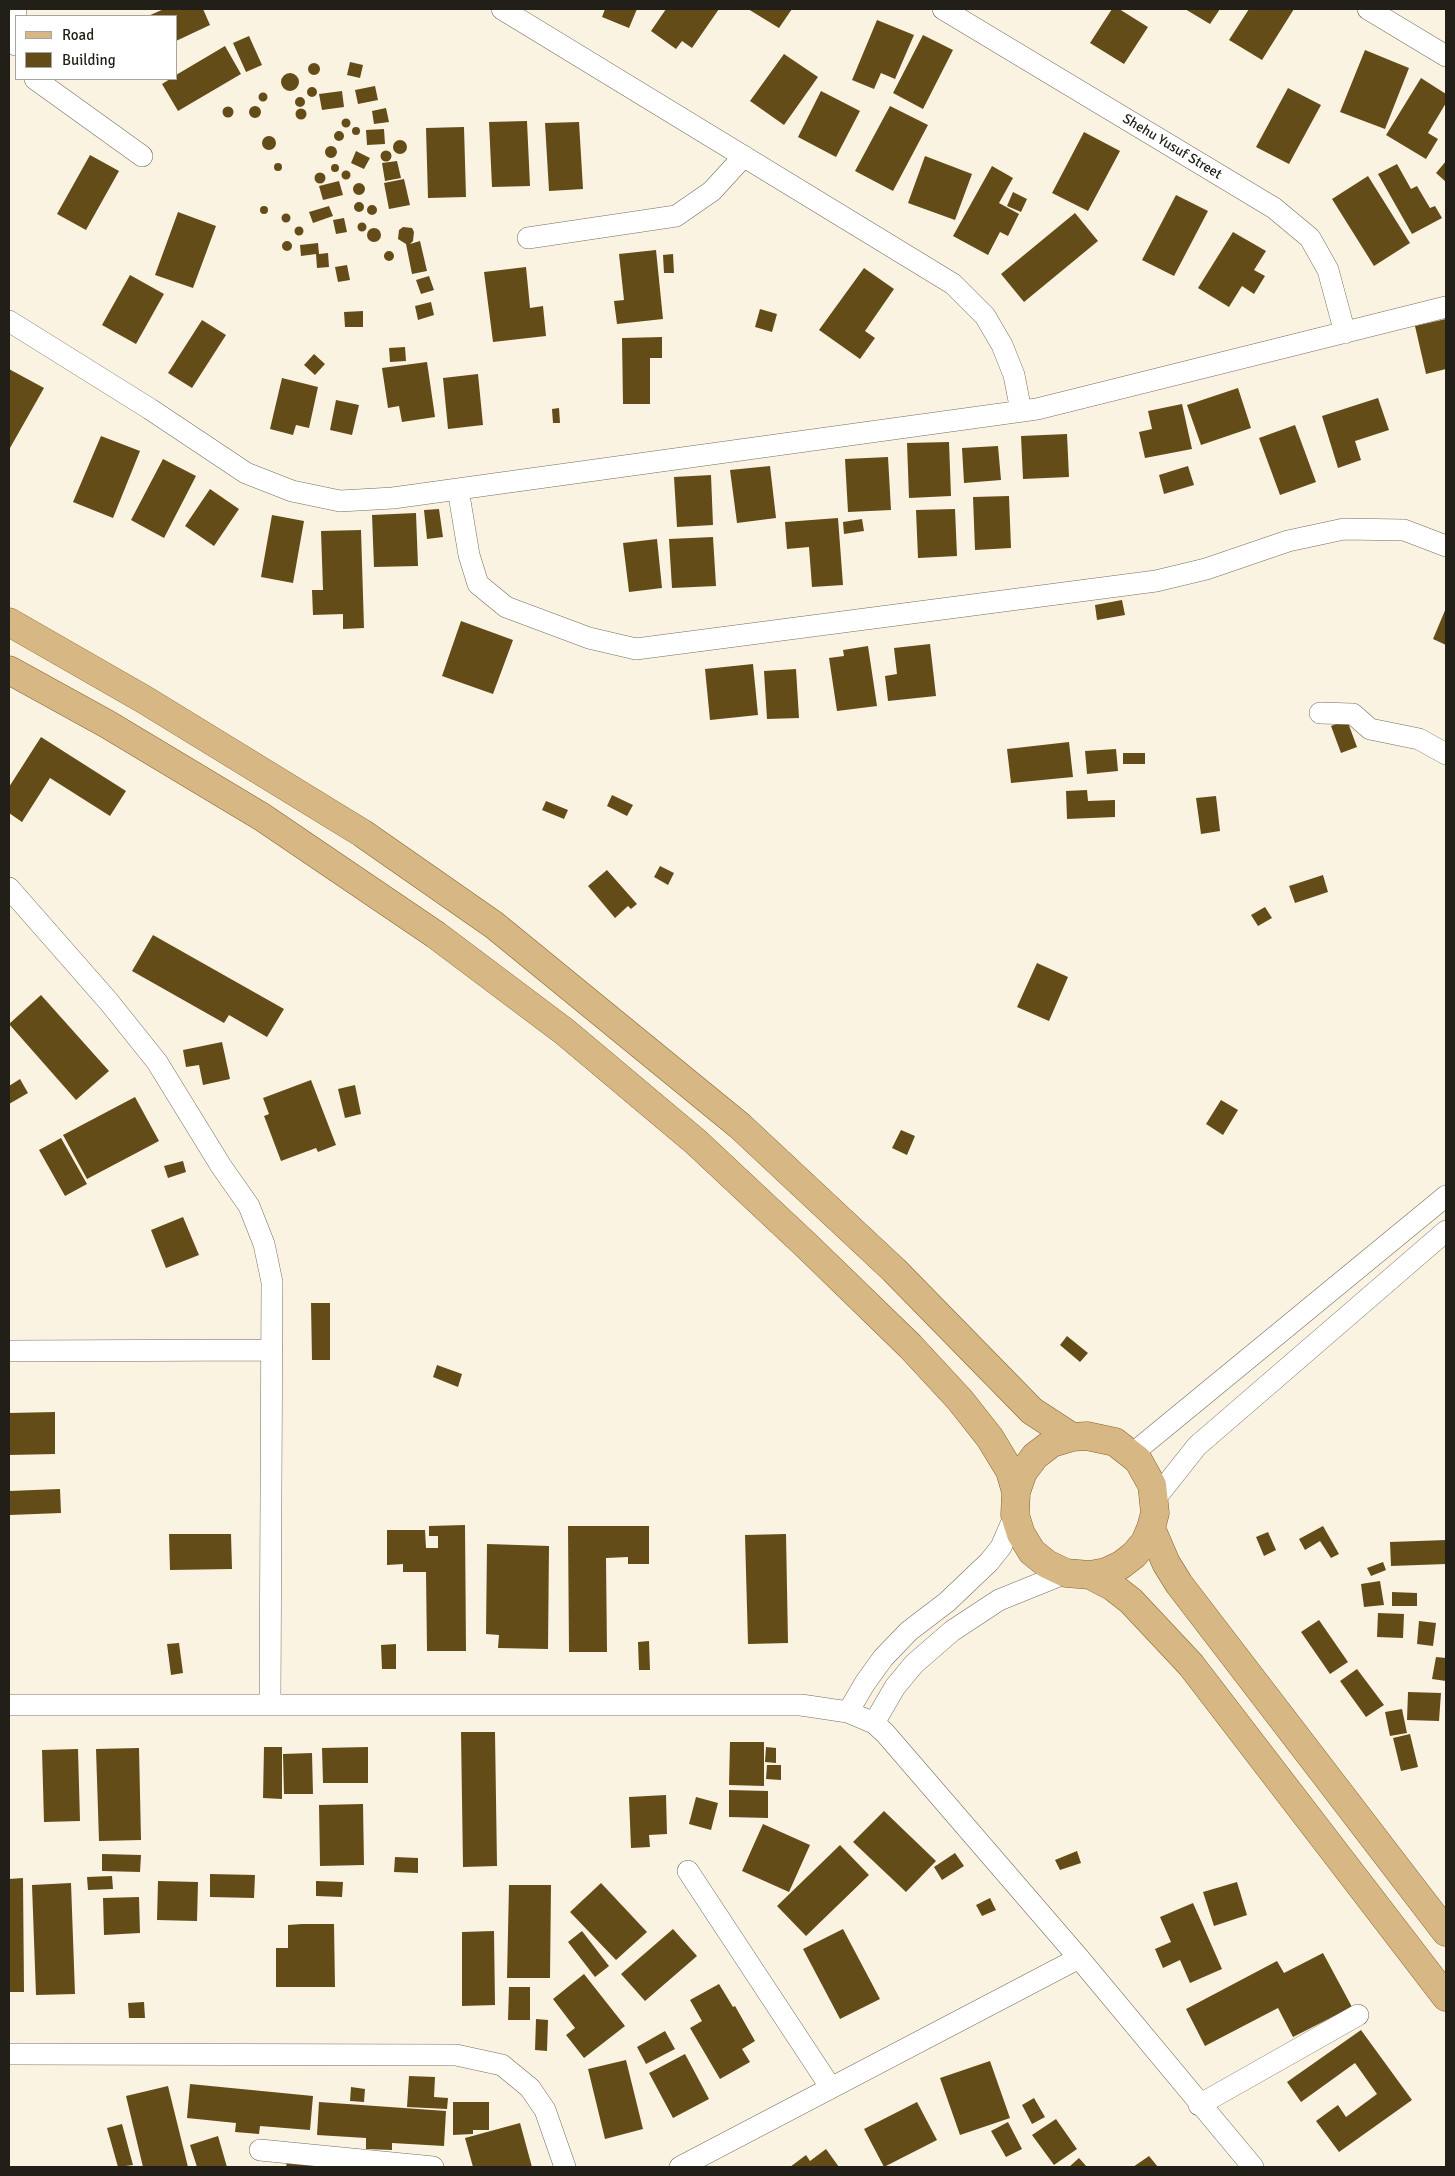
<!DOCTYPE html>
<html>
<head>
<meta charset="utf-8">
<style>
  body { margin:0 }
  #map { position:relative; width:1455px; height:2176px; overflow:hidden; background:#fbf3e2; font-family:Signika,sans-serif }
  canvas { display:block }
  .frame { position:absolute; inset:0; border:10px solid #221f19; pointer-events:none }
  .legend { position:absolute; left:15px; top:15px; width:162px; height:65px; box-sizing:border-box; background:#fff; border:1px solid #a7a5a3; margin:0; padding:6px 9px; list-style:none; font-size:15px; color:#221f19 }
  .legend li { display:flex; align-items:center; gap:10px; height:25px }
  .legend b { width:25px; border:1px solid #a7a5a3 }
</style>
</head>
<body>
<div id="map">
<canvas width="1455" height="2176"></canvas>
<div class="frame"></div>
<ul class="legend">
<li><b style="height:6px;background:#d7b885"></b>Road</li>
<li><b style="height:14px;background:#634c18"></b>Building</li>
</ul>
</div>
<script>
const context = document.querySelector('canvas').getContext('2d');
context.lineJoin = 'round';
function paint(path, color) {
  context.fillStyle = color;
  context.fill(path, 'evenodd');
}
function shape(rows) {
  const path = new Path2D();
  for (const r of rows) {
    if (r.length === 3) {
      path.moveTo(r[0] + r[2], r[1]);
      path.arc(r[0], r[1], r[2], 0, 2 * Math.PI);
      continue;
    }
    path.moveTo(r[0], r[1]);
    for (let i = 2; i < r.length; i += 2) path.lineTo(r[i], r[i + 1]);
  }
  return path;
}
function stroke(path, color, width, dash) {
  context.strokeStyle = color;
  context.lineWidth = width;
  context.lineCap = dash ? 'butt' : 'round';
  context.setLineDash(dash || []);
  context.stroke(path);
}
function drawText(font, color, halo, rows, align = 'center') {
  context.font = font + ' Signika,sans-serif';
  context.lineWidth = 5;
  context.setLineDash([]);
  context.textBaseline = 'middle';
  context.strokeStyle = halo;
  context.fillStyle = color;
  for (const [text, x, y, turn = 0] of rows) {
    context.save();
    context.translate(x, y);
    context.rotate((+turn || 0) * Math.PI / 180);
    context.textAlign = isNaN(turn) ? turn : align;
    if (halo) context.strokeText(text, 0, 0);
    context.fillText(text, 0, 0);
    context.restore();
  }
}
const building = shape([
  [164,9,203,9,210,25,176,41,176,16,148,16],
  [605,9,637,9,629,28,602,17],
  [666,9,719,9,692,48,682,41,676,49,651,31],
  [748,9,792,9,779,28],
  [1112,9,1119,9,1148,27,1124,64,1090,43],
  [1185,9,1220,9,1210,24],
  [1249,9,1294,9,1262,60,1229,40],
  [877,20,914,35,895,79,881,73,874,89,852,80],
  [923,35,953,50,923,109,893,93],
  [249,36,262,65,246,72,233,43],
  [225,46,241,74,178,111,162,84,170,79,176,79,176,75],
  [1365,50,1409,68,1385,129,1340,112],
  [784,54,818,77,784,125,750,101],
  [350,62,363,65,360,78,347,75],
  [314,69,6],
  [290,82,9],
  [1421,78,1446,94,1446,103,1428,133,1438,139,1426,159,1386,135],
  [375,86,378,100,358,104,355,90],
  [312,92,5],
  [1288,88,1321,105,1289,164,1256,147],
  [342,91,344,107,322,110,319,94],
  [821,91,860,111,836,157,798,137],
  [263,97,4.5],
  [300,102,5],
  [890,106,928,125,893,191,855,171],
  [255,112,6],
  [228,112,5.5],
  [386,108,389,122,374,124,372,111],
  [301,114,5.5],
  [346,123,4.5],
  [527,121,530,186,492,187,489,122],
  [579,122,583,189,549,191,545,123],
  [464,127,466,197,428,198,426,128],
  [356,131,4],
  [384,129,385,144,367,145,366,130],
  [339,136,5],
  [1084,132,1120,151,1088,211,1052,193],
  [269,143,7],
  [400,147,7],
  [331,152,6],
  [386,156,5.5],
  [356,151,370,158,364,169,351,163],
  [90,155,119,171,86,230,57,214],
  [925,156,972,174,955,220,908,203],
  [397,161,401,178,385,181,382,163],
  [1446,161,1446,182,1436,173],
  [278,167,4],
  [335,168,4],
  [1397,164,1411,189,1417,186,1430,208,1435,206,1442,218,1412,234,1378,174],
  [992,166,1013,178,999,203,1019,214,1008,236,1000,232,988,255,953,236],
  [346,175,4.5],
  [320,178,5.5],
  [1368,176,1410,243,1374,266,1332,199],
  [404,179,410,205,389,209,384,183],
  [339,181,343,195,323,200,319,186],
  [359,189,6],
  [1013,192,1027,199,1021,212,1007,206],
  [1176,195,1208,211,1174,276,1142,260],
  [359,207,5],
  [372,210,5],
  [329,206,333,216,313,223,309,212],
  [264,210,4],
  [178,212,216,226,193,288,155,275],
  [1075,213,1098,241,1024,302,1001,274],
  [286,218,4.5],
  [344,218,347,232,336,234,333,220],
  [362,227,4.5],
  [299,231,4.5],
  [403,227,412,228,414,232,413,241,410,244,420,241,427,271,412,274,406,244,398,239,399,230],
  [374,235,7],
  [1233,232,1266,251,1254,270,1265,276,1254,294,1242,286,1229,307,1198,288],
  [287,246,5],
  [318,243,319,254,328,253,329,267,317,268,316,254,301,256,300,245],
  [656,250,663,319,617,324,614,301,624,300,619,254],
  [389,256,5],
  [673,254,674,273,664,273,663,255],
  [347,265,350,280,338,282,335,267],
  [526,267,530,308,543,306,546,336,493,342,484,272],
  [864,268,894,289,865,331,875,338,860,359,819,330],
  [130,275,164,294,136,344,102,325],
  [429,276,434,290,421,294,416,280],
  [431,302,434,315,418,320,415,306],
  [760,309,777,314,772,332,755,327],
  [363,311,363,327,345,327,344,312],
  [1446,319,1446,369,1426,374,1415,326],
  [202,320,226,335,192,388,168,373],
  [662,337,662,358,650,358,650,404,623,404,622,338],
  [405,347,406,361,390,362,389,348],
  [314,354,325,364,315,375,304,365],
  [427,362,435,417,402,422,399,406,388,408,382,368],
  [9,369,44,388,10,448,9,447],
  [478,374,483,425,448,429,443,378],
  [282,378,318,387,309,428,296,425,293,435,270,429],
  [1238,388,1251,428,1201,445,1187,405],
  [1378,398,1389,430,1355,441,1361,460,1338,468,1322,416],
  [336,400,359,405,352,435,330,430],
  [1182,404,1192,449,1145,458,1139,432,1152,429,1148,411],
  [559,408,560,423,553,423,552,409],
  [1295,425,1316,482,1280,495,1259,438],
  [1067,434,1069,477,1023,479,1021,436],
  [101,436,140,451,113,518,73,502],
  [949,442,951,496,909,498,907,443],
  [998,446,1001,480,964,483,962,448],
  [888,457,891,510,848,512,845,459],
  [163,459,196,476,164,538,131,520],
  [770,466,776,518,737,523,730,470],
  [1188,466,1194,485,1164,494,1159,475],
  [711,475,713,525,677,527,674,477],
  [210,489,239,509,214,546,185,526],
  [1009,496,1011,548,975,550,973,497],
  [439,509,443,537,427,539,424,510],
  [955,509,957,556,918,558,916,510],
  [416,513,418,566,374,567,372,515],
  [272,515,304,521,293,583,261,577],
  [838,518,843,585,812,587,809,547,787,549,785,522],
  [862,519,864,531,844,534,843,522],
  [361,530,364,628,343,629,343,614,313,615,312,590,323,590,321,531],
  [713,537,716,586,672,588,669,539],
  [657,539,662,588,629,592,623,543],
  [1122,600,1125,615,1097,620,1095,605],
  [1446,608,1446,645,1433,639],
  [461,621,513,640,493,694,442,676],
  [930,644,936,696,888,701,885,676,897,674,894,648],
  [868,646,877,706,837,711,829,658,844,656,843,650],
  [753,664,758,715,710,720,705,669],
  [796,669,799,718,767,719,764,671],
  [1347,720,1357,747,1341,753,1331,726],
  [41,737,126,791,110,816,50,778,22,822,9,813,9,787],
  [1069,742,1073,777,1011,783,1007,749],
  [1116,749,1118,771,1087,774,1085,751],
  [1123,753,1145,753,1145,764,1123,764],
  [1087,790,1088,801,1115,800,1115,817,1067,819,1066,791],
  [612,795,633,805,627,816,607,806],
  [1216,796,1220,831,1201,834,1196,798],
  [546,801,568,810,564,819,542,810],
  [660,866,674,873,668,885,654,877],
  [607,870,637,904,631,909,628,906,615,918,588,886],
  [1323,875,1328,892,1295,903,1289,886],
  [1265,907,1272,918,1258,926,1251,915],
  [153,935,284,1009,267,1037,229,1015,224,1023,132,971],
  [1037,963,1068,977,1049,1021,1017,1007],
  [41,995,109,1071,76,1100,9,1024],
  [222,1042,230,1079,203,1085,199,1065,186,1067,183,1050],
  [20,1079,28,1093,9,1104,9,1086],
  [311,1080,336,1145,318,1152,316,1148,281,1161,264,1116,269,1114,263,1098],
  [355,1085,361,1114,345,1118,338,1089],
  [135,1097,159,1141,87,1179,63,1135],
  [1221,1100,1238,1110,1223,1135,1206,1124],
  [901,1130,915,1136,907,1155,892,1148],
  [61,1138,87,1184,65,1196,39,1150],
  [183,1161,186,1172,168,1178,164,1166],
  [183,1217,199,1255,166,1268,151,1230],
  [311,1303,330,1303,330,1360,312,1360],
  [1067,1336,1088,1353,1080,1362,1060,1345],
  [437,1365,462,1374,458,1387,433,1377],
  [55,1412,55,1454,9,1455,9,1413],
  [60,1489,61,1513,10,1515,9,1491],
  [465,1525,466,1651,427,1651,426,1572,403,1572,403,1564,387,1565,387,1530,425,1530,426,1548,438,1548,438,1536,429,1536,429,1526],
  [568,1526,649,1526,649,1564,628,1564,628,1557,606,1558,607,1652,569,1652],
  [1323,1526,1339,1554,1331,1558,1320,1541,1305,1550,1299,1539],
  [1268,1532,1276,1550,1264,1556,1256,1537],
  [169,1534,231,1534,232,1569,170,1570],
  [786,1534,788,1643,748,1644,745,1535],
  [1446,1540,1446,1564,1391,1566,1390,1542],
  [487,1544,549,1546,548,1649,498,1648,499,1635,486,1634],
  [1383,1562,1386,1570,1371,1576,1367,1568],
  [1380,1581,1384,1605,1364,1607,1361,1584],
  [1392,1592,1417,1593,1417,1606,1392,1606],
  [1378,1613,1404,1614,1403,1638,1377,1637],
  [1319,1620,1348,1662,1330,1674,1301,1632],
  [1419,1621,1436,1623,1433,1646,1417,1644],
  [649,1641,650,1670,639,1670,638,1642],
  [179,1643,183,1673,171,1675,167,1644],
  [396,1644,396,1669,382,1669,381,1645],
  [1436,1657,1446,1658,1446,1681,1432,1679],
  [1357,1669,1384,1705,1366,1717,1340,1681],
  [1408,1692,1441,1693,1439,1721,1407,1720],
  [1402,1709,1407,1733,1390,1736,1385,1712],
  [461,1732,495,1732,497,1866,463,1867],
  [1410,1734,1418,1767,1401,1771,1393,1738],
  [730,1742,764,1742,764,1786,729,1785],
  [264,1747,282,1747,282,1799,263,1798],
  [368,1747,368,1783,323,1783,322,1748],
  [766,1747,776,1748,776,1763,765,1762],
  [139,1748,141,1840,99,1841,96,1749],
  [78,1749,80,1821,44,1822,42,1750],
  [312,1753,313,1794,284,1794,283,1754],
  [767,1765,781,1765,781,1780,766,1779],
  [729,1790,768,1791,768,1818,729,1817],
  [666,1795,667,1834,649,1835,650,1847,631,1848,629,1797],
  [696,1797,718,1803,711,1830,689,1824],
  [363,1804,364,1865,320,1866,319,1805],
  [884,1811,936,1861,906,1892,853,1842],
  [763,1824,810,1845,789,1892,742,1871],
  [840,1845,869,1875,806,1936,777,1906],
  [1077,1851,1081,1863,1060,1870,1055,1860],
  [955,1853,964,1866,942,1880,934,1867],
  [102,1854,141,1855,140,1872,102,1871],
  [395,1857,418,1858,418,1873,394,1872],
  [210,1874,255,1875,254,1898,210,1897],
  [112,1876,113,1889,88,1890,87,1877],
  [23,1878,24,1992,9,1992,9,1879],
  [158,1881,198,1882,197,1921,157,1920],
  [316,1881,343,1882,342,1897,316,1896],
  [1237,1882,1247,1915,1214,1926,1203,1892],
  [71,1883,75,1994,36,1995,32,1885],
  [601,1883,647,1932,616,1960,570,1912],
  [509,1885,551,1885,550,1978,507,1978],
  [139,1897,140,1933,104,1935,103,1898],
  [990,1898,996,1910,982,1916,976,1905],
  [1193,1903,1222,1969,1190,1983,1180,1960,1163,1968,1155,1949,1171,1942,1160,1917],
  [302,1924,334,1924,335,1987,276,1987,276,1948,288,1948,288,1925],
  [673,1929,697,1956,645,2001,621,1974],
  [843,1929,880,1999,840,2019,803,1949],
  [494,1931,495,2005,462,2006,462,1932],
  [582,1931,609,1966,595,1977,568,1942],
  [1323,1953,1352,2007,1293,2037,1278,2008,1205,2046,1186,2009,1277,1961,1284,1973],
  [584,1974,625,2026,584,2058,566,2035,575,2028,553,1999],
  [719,1984,733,2007,735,2006,755,2041,742,2049,750,2062,720,2079,690,2028,702,2021,690,2000],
  [509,1987,530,1987,530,2020,508,2020],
  [144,2002,145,2018,129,2018,128,2003],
  [536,2019,548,2020,547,2051,535,2050],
  [1361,2030,1412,2100,1339,2152,1316,2121,1338,2105,1346,2117,1377,2094,1355,2063,1301,2102,1287,2082],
  [665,2031,675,2049,646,2064,637,2047],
  [685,2054,709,2099,673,2118,649,2073],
  [626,2060,643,2129,605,2139,588,2069],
  [990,2061,1010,2118,960,2135,940,2078],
  [409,2076,435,2077,434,2097,448,2098,447,2109,407,2107],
  [190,2084,313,2096,310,2130,260,2126,259,2134,235,2132,236,2123,187,2118],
  [168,2086,188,2167,143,2167,126,2096],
  [351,2087,365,2089,364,2102,350,2101],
  [1034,2098,1045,2117,1032,2124,1022,2105],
  [319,2102,446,2111,444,2146,392,2143,392,2150,366,2149,366,2138,317,2135],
  [453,2102,489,2102,489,2130,473,2130,473,2134,453,2135],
  [917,2102,937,2140,884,2167,864,2129],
  [1056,2119,1077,2149,1054,2165,1032,2135],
  [1008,2122,1022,2149,1006,2157,991,2131],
  [520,2123,532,2167,473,2167,465,2138],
  [122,2124,133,2165,118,2167,107,2128],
  [218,2136,227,2167,197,2167,190,2145],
  [826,2149,839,2167,790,2167,806,2155,810,2161],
  [1149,2156,1158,2167,1133,2167],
  [1079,2158,1087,2167,1069,2167],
  [287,2162,334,2167,286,2167]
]);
const minor = shape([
  [16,9,14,37,16,45],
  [502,9,953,284,985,316,1002,345,1014,375,1021,411],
  [943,9,1274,208,1310,238,1328,270,1345,333],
  [1368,9,1446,56],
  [35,79,142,156],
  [528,238,676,216,712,191,744,156],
  [9,321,150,409,246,473,292,491,340,501,393,498,1037,409,1446,307],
  [458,489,469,555,478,584,506,607,589,638,636,649,1156,581,1206,569,1288,541,1344,529,1404,530,1446,546],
  [1320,713,1353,714,1370,729,1419,739,1446,754],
  [9,888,109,1002,157,1062,221,1166,249,1206,264,1244,272,1282,270,1705],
  [9,1351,272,1350],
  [1132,1454,1446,1196],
  [1155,1499,1197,1446,1446,1231],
  [9,1705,801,1705,848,1712,874,1723,885,1733,1079,1958,1253,2167],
  [848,1712,865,1683,883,1658,909,1631,947,1602,989,1562,1001,1547,1015,1515],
  [874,1723,895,1687,914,1664,952,1631,999,1600,1066,1573],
  [688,1871,831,2088],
  [9,2054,456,2055,502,2065,530,2088,545,2110,565,2167],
  [1199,2105,1358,2015],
  [260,2150,433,2167],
  [680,2167,1079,1958]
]);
const major = shape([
  [9,622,145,700,362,833,494,925,740,1126,894,1270,1032,1411,1072,1437],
  [9,670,107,724,262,817,436,935,565,1032,696,1142,807,1246,910,1346,960,1400,990,1438,1010,1471,1016,1492],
  [1151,1528,1145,1542,1134,1555,1121,1565,1106,1572,1090,1575,1066,1573,1047,1564,1032,1552,1021,1534,1015,1515,1016,1492,1023,1472,1035,1456,1052,1443,1072,1437,1087,1436,1115,1442,1138,1460,1152,1485,1155,1513,1151,1528,1166,1563,1179,1584,1446,1932],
  [1090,1575,1113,1587,1131,1601,1191,1665,1446,1997]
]);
const streetNames = [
  ["Shehu Yusuf Street",1172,147,31]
];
paint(building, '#634c18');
stroke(minor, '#746d5e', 22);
stroke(major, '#86632b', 29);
stroke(minor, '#fff', 21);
stroke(major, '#d7b885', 28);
drawText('14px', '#221f19', '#fff', streetNames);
</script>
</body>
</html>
